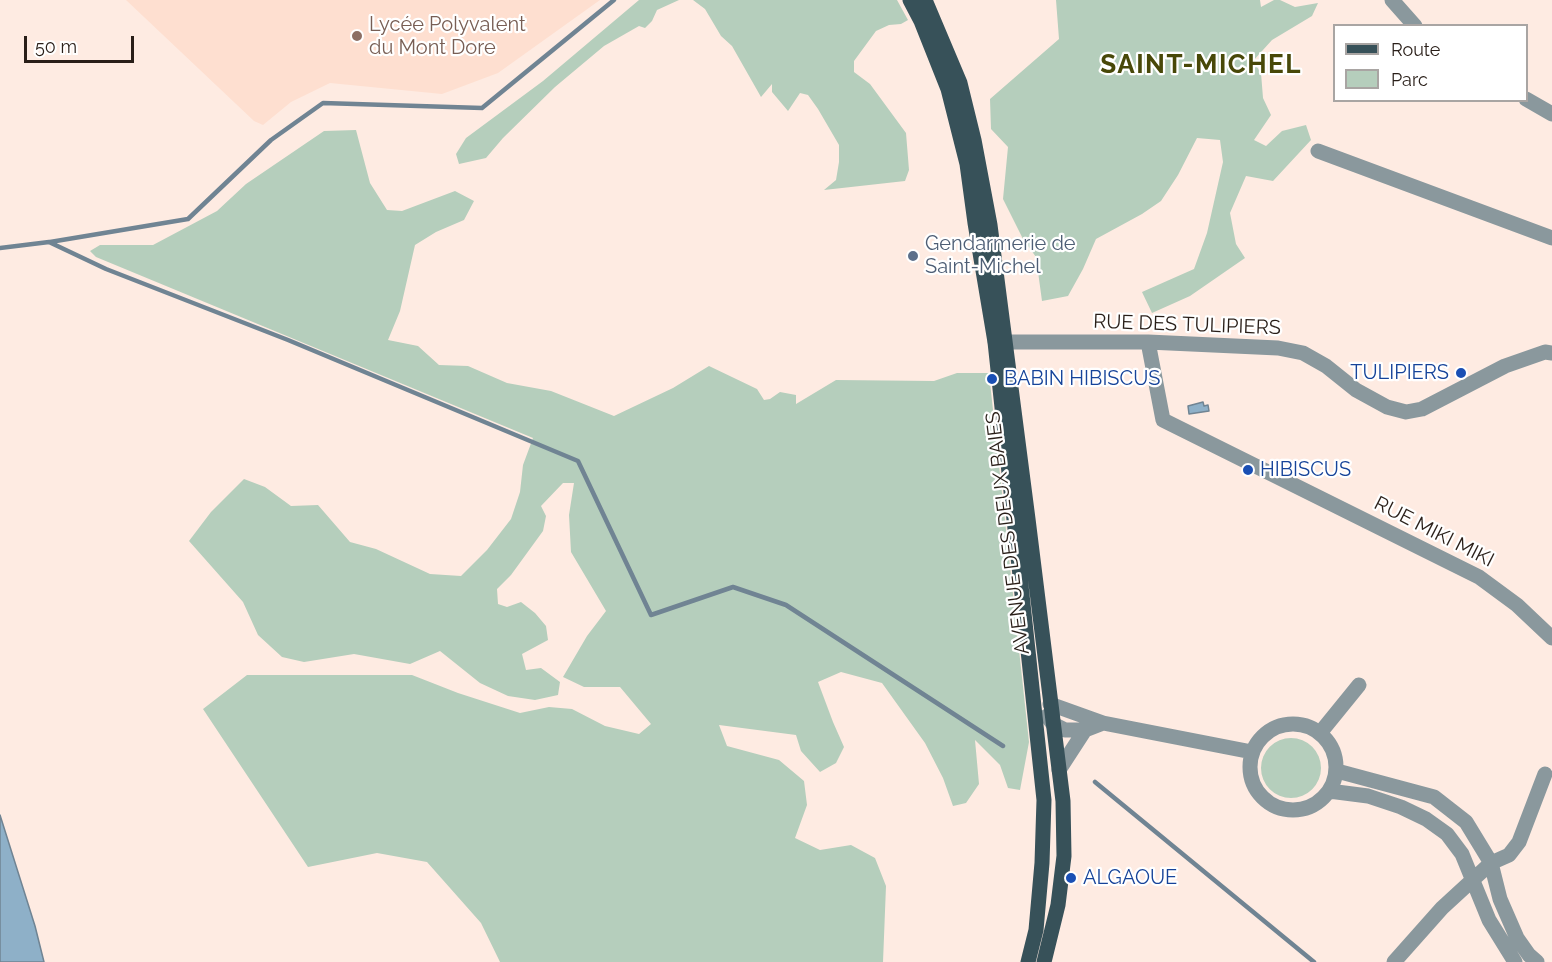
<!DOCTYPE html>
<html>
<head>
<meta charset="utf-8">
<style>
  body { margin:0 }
  #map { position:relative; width:1552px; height:962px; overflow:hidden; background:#feebe2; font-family:Raleway,sans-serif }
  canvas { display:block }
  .legend { position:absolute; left:1333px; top:24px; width:195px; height:78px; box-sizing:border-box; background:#fff; border:2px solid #a9a5a3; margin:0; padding:8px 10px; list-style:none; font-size:18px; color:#291e18 }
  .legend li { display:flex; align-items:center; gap:12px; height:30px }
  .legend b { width:30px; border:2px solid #a9a5a3 }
  .scale { position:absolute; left:24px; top:36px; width:110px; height:27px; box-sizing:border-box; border:3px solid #291e18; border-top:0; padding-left:8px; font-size:18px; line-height:21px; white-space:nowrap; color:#291e18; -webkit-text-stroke:4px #fff; paint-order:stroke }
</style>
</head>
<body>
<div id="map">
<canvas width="1552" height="962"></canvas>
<ul class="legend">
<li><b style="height:8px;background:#375159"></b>Route</li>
<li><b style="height:16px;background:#b5cebc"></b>Parc</li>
</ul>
<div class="scale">50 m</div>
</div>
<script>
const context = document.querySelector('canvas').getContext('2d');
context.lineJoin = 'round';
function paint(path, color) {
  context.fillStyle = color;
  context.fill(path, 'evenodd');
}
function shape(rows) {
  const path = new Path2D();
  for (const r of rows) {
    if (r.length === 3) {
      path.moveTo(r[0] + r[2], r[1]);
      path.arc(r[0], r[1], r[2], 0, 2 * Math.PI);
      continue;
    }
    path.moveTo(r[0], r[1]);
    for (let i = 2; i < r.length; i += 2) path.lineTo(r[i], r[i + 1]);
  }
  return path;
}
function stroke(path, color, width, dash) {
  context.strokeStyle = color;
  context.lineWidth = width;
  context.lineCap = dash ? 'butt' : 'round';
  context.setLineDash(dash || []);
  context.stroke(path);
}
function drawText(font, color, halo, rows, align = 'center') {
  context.font = font + ' Raleway,sans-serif';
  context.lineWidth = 4.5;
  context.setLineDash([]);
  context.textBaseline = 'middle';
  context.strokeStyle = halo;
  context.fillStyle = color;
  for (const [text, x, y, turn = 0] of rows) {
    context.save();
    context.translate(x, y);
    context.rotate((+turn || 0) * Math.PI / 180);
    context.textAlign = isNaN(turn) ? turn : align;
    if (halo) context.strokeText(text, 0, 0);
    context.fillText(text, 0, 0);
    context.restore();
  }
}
const built = shape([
  [126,0,600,0,498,73,442,94,330,83,291,102,263,125,254,121]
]);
const green = shape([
  [639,0,679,0,657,10,652,21,645,28,639,26,604,46,555,87,503,138,486,158,459,164,456,154,466,138,543,81],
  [693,0,897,0,908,20,901,24,889,25,876,31,854,61,854,72,870,84,906,133,909,170,905,181,824,190,836,180,839,162,839,145,818,109,808,95,800,93,788,111,772,92,772,84,761,97,732,46,721,36,705,9],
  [1056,0,1260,0,1261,7,1274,0,1280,0,1295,7,1318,3,1312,16,1272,40,1253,61,1261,73,1263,98,1271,115,1254,140,1266,146,1282,131,1306,125,1311,140,1273,181,1246,176,1230,213,1236,244,1245,258,1190,296,1152,313,1142,292,1194,269,1207,233,1223,162,1220,140,1197,138,1178,175,1161,201,1142,214,1096,239,1083,269,1068,296,1042,301,1036,257,1023,239,1003,199,1008,147,991,129,990,99,1059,39],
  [356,130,370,183,387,210,402,211,455,191,474,201,464,220,436,232,415,245,400,311,388,340,418,346,439,365,468,366,507,383,551,391,614,416,673,388,709,366,757,389,764,400,770,399,780,392,796,395,796,404,836,380,934,381,957,373,989,373,1029,742,1020,790,1008,788,1000,765,975,740,979,784,966,803,953,806,943,778,925,743,882,683,841,672,818,682,833,722,844,747,836,763,820,772,801,751,796,735,719,725,727,746,779,760,804,781,807,805,795,838,820,850,851,845,875,858,886,886,883,962,500,962,481,923,427,862,377,853,308,867,203,709,247,675,412,675,458,693,520,713,549,707,572,709,605,726,639,734,651,724,620,687,584,687,563,677,587,636,606,611,571,552,569,515,574,483,563,483,541,506,546,516,543,531,511,575,497,589,498,604,507,607,521,602,535,613,546,626,548,640,522,654,526,670,541,668,560,682,558,695,535,700,508,696,480,683,440,651,410,664,354,654,304,662,282,657,258,635,243,602,189,541,211,512,244,479,265,487,291,506,318,505,350,542,376,549,430,574,461,576,487,550,511,519,520,492,523,465,533,438,96,257,90,251,100,245,153,245,217,211,246,184,324,131],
  [1291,768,30]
]);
const water = shape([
  [1203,402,1204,406,1208,405,1209,411,1189,414,1188,406,1203,402],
  [0,815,35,926,44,962,0,962,0,815]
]);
const stream = shape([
  [50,242,188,219,271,140,323,103,482,108,614,0],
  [0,248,49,242,106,269,288,340,578,461,651,615,733,587,786,605,1003,746],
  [1095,782,1314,962]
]);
const minor = shape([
  [1392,0,1415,26],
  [1526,99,1552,114],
  [1318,151,1552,238],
  [995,342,1148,342,1278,348,1303,353,1326,366,1356,390,1387,407,1406,412,1422,409,1505,366,1545,352,1552,353],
  [1148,342,1163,420,1479,577,1517,605,1552,638],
  [1050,704,1103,723,1252,752],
  [1047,716,1053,724,1065,730,1085,730,1103,723],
  [1293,767,43],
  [1320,733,1359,685],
  [1059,770,1085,730],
  [1337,771,1434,797,1466,822,1491,863,1500,899,1517,938,1529,955,1537,962],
  [1329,791,1368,796,1401,807,1426,819,1447,834,1462,854,1489,920,1515,962],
  [1394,962,1442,908,1491,863,1509,855,1519,842,1545,774]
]);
const major = shape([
  [910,0,921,21,948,89,967,164,975,223,995,342,1044,800,1042,863,1036,930,1028,962],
  [925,0,960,83,974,140,990,225,1028,519,1063,801,1064,856,1058,905,1044,962]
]);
const markers = [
  [357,36,6,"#8d6e63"],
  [913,256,6,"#5c6f8a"],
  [1461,373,6,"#1a4fb4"],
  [992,379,6,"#1a4fb4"],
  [1248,470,6,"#1a4fb4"],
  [1071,878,6,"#1a4fb4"]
];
const educationNames = [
  ["Lycée Polyvalent",369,25],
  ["du Mont Dore",369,48]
];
const serviceNames = [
  ["Gendarmerie de",925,244],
  ["Saint-Michel",925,267]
];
const streetNames = [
  ["RUE DES TULIPIERS",1187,325,2],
  ["RUE MIKI MIKI",1434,532,27],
  ["AVENUE DES DEUX BAIES",1008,533,-97]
];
const transitNames = [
  ["TULIPIERS",1449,373,"right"],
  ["BABIN HIBISCUS",1004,379],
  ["HIBISCUS",1260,470],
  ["ALGAOUE",1083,878]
];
const districtNames = [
  ["SAINT-MICHEL",1201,65]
];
paint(built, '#fedfd0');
paint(green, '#b5cebc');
paint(water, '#8eb0c8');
stroke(water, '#708493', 1.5);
stroke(stream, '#708493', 4.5);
stroke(minor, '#8a989d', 15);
stroke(major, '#375159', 15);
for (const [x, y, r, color] of markers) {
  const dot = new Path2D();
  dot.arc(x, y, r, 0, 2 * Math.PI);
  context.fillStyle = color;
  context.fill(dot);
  stroke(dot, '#fff', 2);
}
drawText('20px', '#785e54', '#fff', educationNames, 'left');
drawText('20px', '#4e5e75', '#fff', serviceNames, 'left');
drawText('20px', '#291e18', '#fff', streetNames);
drawText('20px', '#164399', '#fff', transitNames, 'left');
context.letterSpacing = '1.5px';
drawText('bold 26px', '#484808', '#fff', districtNames);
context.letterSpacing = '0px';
</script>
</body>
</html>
